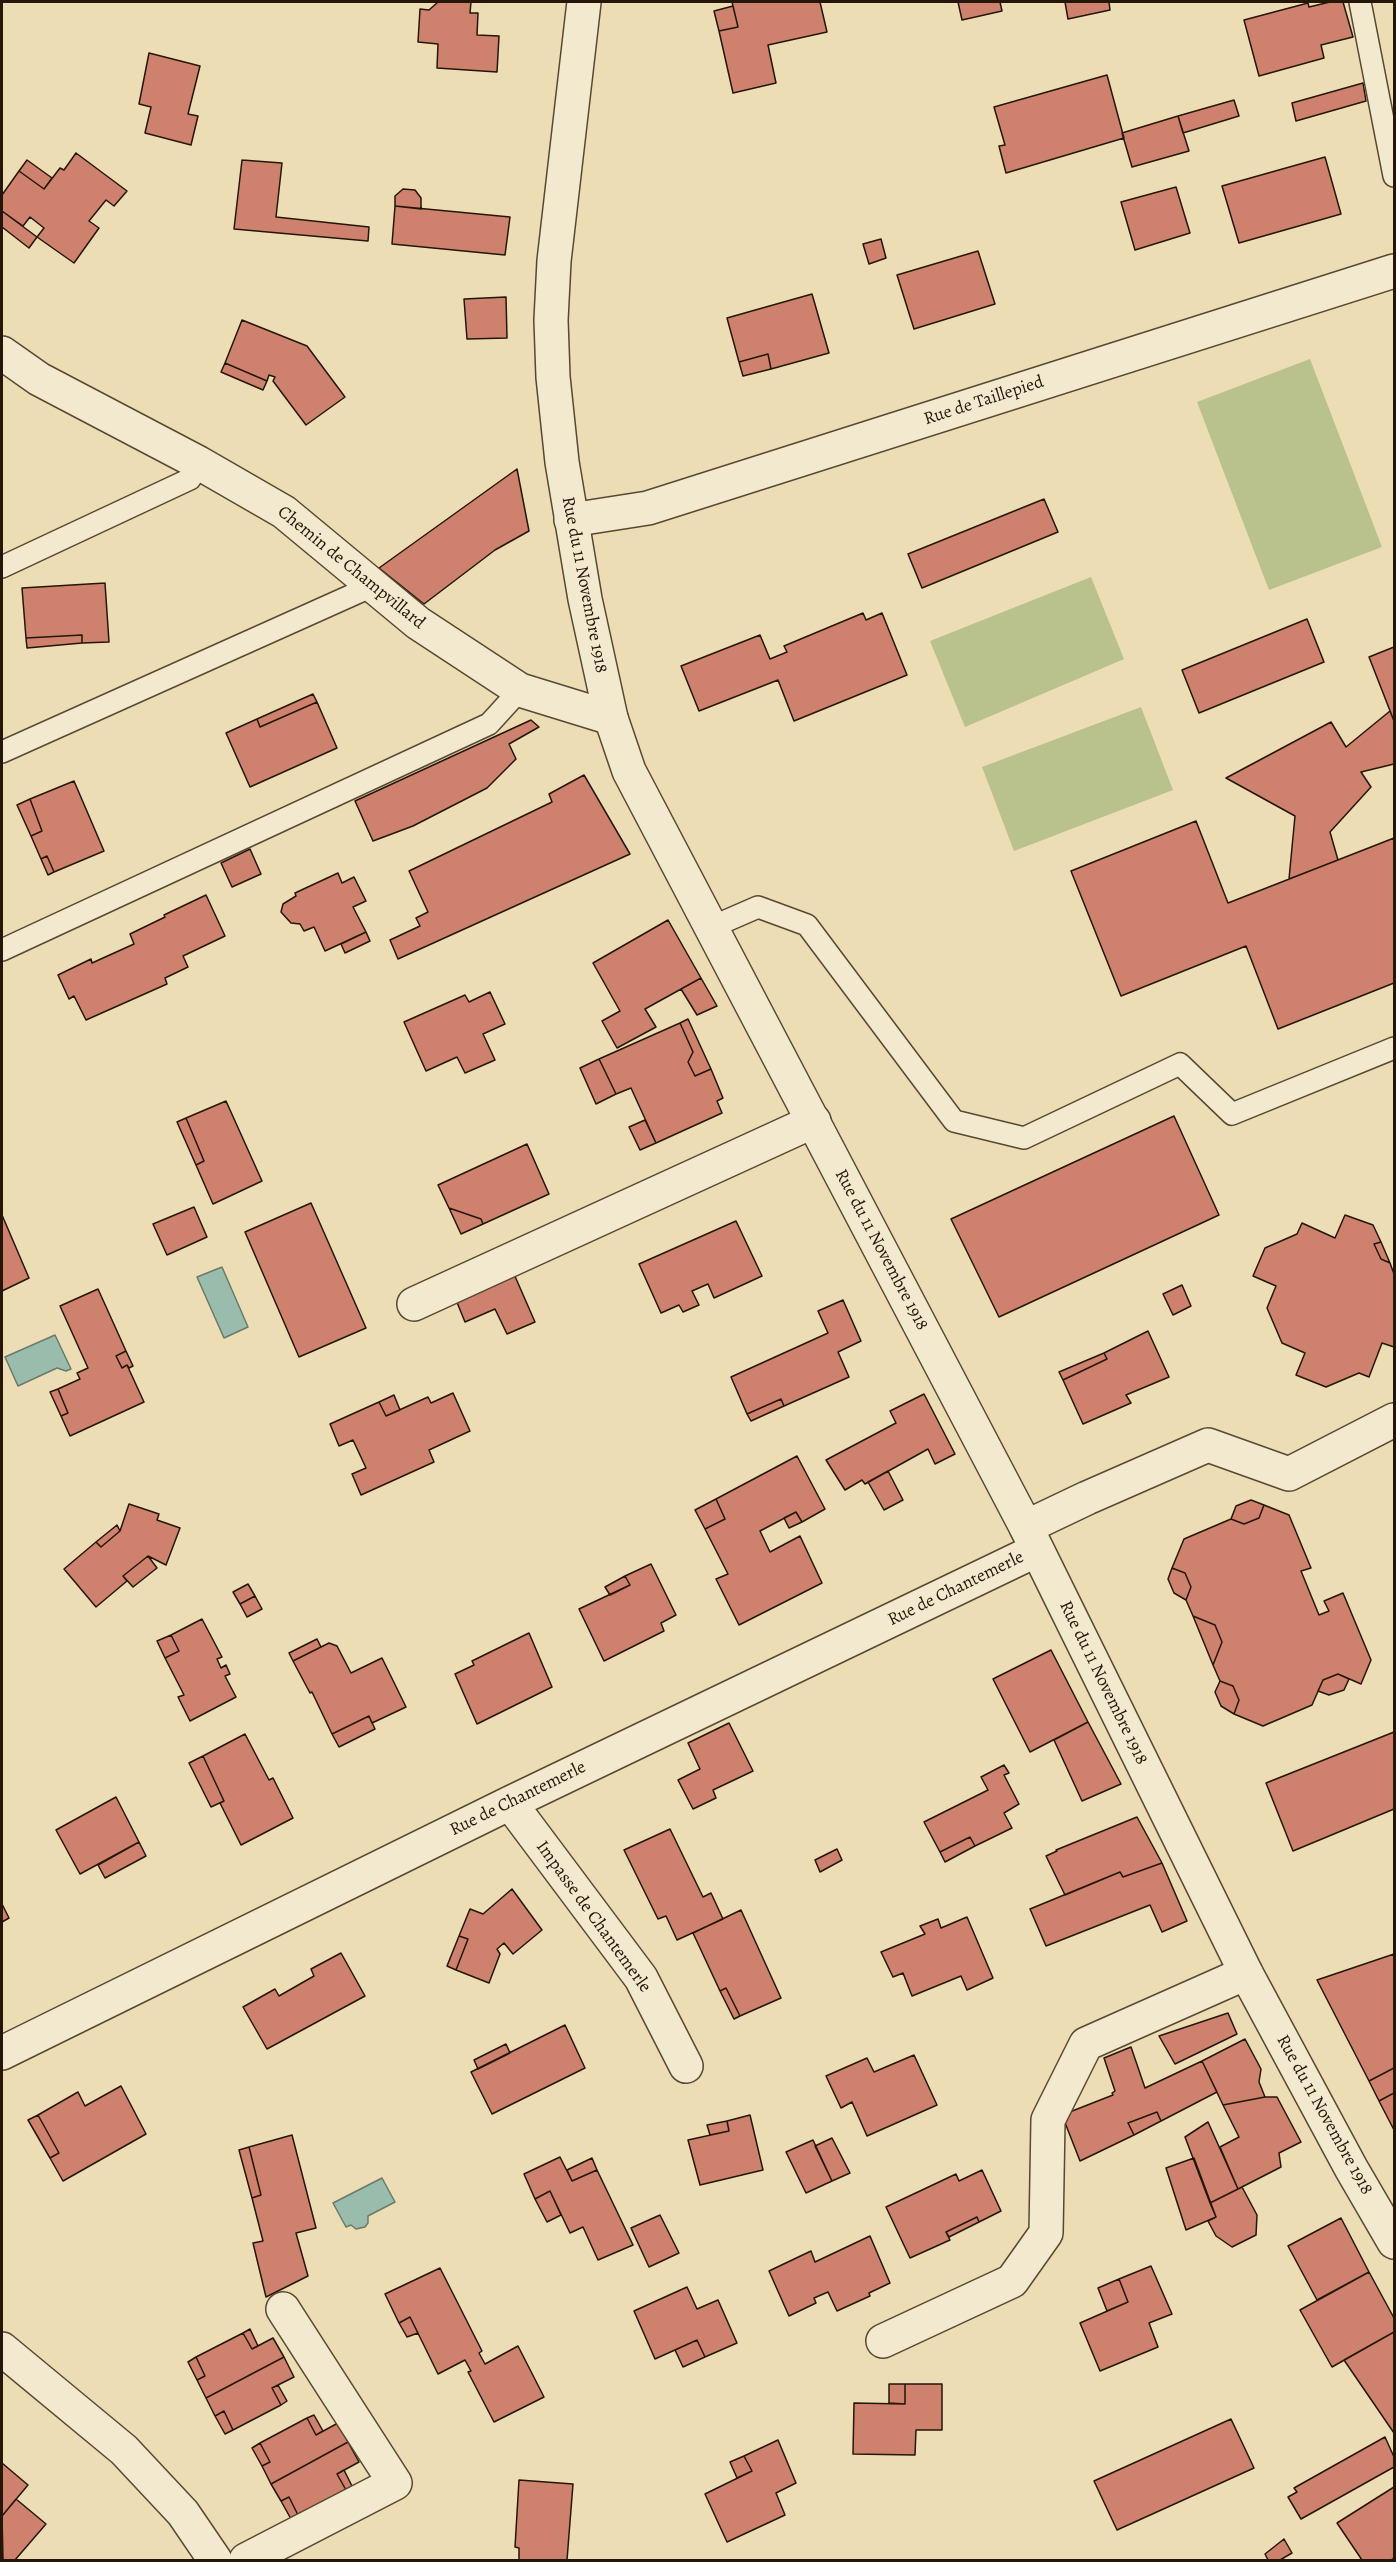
<!DOCTYPE html>
<html>
<head>
<meta charset="utf-8">
<style>
  body { margin:0 }
  #map { position:relative; width:1396px; height:2562px; overflow:hidden; background:#edddb4; font-family:Alegreya,serif }
  canvas { display:block }
  .frame { position:absolute; inset:0; border:3px solid #251608; pointer-events:none }
</style>
</head>
<body>
<div id="map">
<canvas width="1396" height="2562"></canvas>
<div class="frame"></div>
</div>
<script>
const context = document.querySelector('canvas').getContext('2d');
context.lineJoin = 'round';
function paint(path, color) {
  context.fillStyle = color;
  context.fill(path, 'evenodd');
}
function shape(rows) {
  const path = new Path2D();
  for (const r of rows) {
    path.moveTo(r[0], r[1]);
    for (let i = 2; i < r.length; i += 2) path.lineTo(r[i], r[i + 1]);
  }
  return path;
}
function stroke(path, color, width, dash) {
  context.strokeStyle = color;
  context.lineWidth = width;
  context.lineCap = dash ? 'butt' : 'round';
  context.setLineDash(dash || []);
  context.stroke(path);
}
function drawText(font, color, halo, rows, align = 'center') {
  context.font = font + ' Alegreya,serif';
  context.lineWidth = 6;
  context.setLineDash([]);
  context.textBaseline = 'middle';
  context.strokeStyle = halo;
  context.fillStyle = color;
  for (const [text, x, y, turn = 0] of rows) {
    context.save();
    context.translate(x, y);
    context.rotate((+turn || 0) * Math.PI / 180);
    context.textAlign = isNaN(turn) ? turn : align;
    if (halo) context.strokeText(text, 0, 0);
    context.fillText(text, 0, 0);
    context.restore();
  }
}
const green = shape([
  [1310,359,1382,547,1269,590,1197,402],
  [1091,577,1124,659,965,727,930,641],
  [1141,707,1173,790,1014,851,982,767]
]);
const water = shape([
  [222,1267,248,1327,224,1338,197,1277,222,1267],
  [55,1335,71,1369,66,1371,57,1368,18,1386,5,1357,55,1335],
  [382,2178,395,2202,368,2216,368,2223,365,2227,356,2229,351,2225,346,2227,333,2203,382,2178]
]);
const building = shape([
  [438,2,471,2,470,13,478,13,477,35,499,36,497,72,437,68,438,44,418,42,420,9,429,10,438,2],
  [732,2,820,2,827,32,768,45,776,83,733,93,719,31,738,27,732,2],
  [958,2,1000,2,1002,11,962,20,958,2],
  [1065,2,1109,2,1110,10,1068,19,1065,2],
  [1330,2,1343,2,1353,37,1321,45,1324,58,1259,76,1244,20,1308,3,1309,7,1330,2],
  [733,6,738,27,719,31,714,11,733,6],
  [149,53,200,66,188,114,198,116,191,145,145,133,151,107,139,104,149,53],
  [1107,75,1124,138,1006,173,999,146,1005,145,994,107,1107,75],
  [1363,83,1366,101,1296,121,1292,103,1363,83],
  [1234,100,1239,116,1183,133,1178,116,1234,100],
  [1178,116,1189,151,1132,167,1122,133,1178,116],
  [76,153,127,191,114,206,106,200,89,221,99,228,74,263,37,237,44,228,30,217,23,226,2,211,2,195,19,171,44,189,60,168,64,170,76,153],
  [1325,157,1341,214,1239,243,1222,186,1325,157],
  [27,160,52,178,44,189,19,171,27,160],
  [242,160,282,163,276,217,369,227,368,241,234,229,242,160],
  [1176,187,1190,233,1135,250,1121,202,1176,187],
  [403,189,415,190,421,198,421,209,395,206,395,196,403,189],
  [395,206,510,217,505,255,392,244,395,206],
  [2,211,37,237,29,248,2,227,2,211],
  [881,239,886,258,869,264,863,244,881,239],
  [978,251,995,304,914,329,897,275,978,251],
  [812,294,829,353,771,369,768,354,739,362,727,318,812,294],
  [506,297,507,338,467,339,464,299,506,297],
  [242,320,307,346,345,397,306,425,273,381,275,377,269,375,267,381,225,363,242,320],
  [768,354,771,369,743,376,739,362,768,354],
  [225,363,267,381,263,390,221,372,225,363],
  [517,469,529,531,495,550,424,604,379,568,517,469],
  [1044,499,1058,532,922,588,908,554,1044,499],
  [105,583,109,642,82,643,82,635,26,638,22,588,105,583],
  [863,613,866,620,882,613,907,675,794,721,778,680,699,711,681,666,760,635,770,659,787,652,784,646,863,613],
  [1307,619,1324,662,1199,713,1182,670,1307,619],
  [82,635,82,643,27,648,26,638,82,635],
  [1394,647,1394,721,1369,657,1394,647],
  [313,694,317,702,260,727,257,719,313,694],
  [317,702,337,748,250,787,226,733,257,719,260,727,317,702],
  [1390,711,1394,721,1394,764,1361,772,1371,787,1330,832,1338,860,1289,879,1295,816,1226,778,1331,722,1346,747,1390,711],
  [531,720,539,727,509,744,516,759,487,788,413,826,373,841,355,801,531,720],
  [584,775,630,854,398,959,390,940,420,926,416,918,428,912,409,871,552,802,549,794,584,775],
  [74,781,104,851,54,872,47,856,41,859,31,836,42,831,30,799,74,781],
  [30,799,42,831,31,836,17,805,30,799],
  [1196,821,1228,903,1394,838,1394,983,1278,1029,1246,946,1121,996,1071,871,1196,821],
  [250,849,261,874,232,887,221,863,250,849],
  [47,856,54,872,48,875,41,859,47,856],
  [338,873,342,883,354,877,366,901,353,907,366,932,325,951,314,927,304,931,300,924,291,923,281,912,283,904,296,896,295,893,338,873],
  [206,895,225,936,183,956,188,967,165,978,167,984,86,1020,74,996,69,999,58,975,91,959,92,963,134,944,130,934,165,917,164,915,206,895],
  [668,920,701,978,645,1009,656,1027,617,1048,602,1021,620,1011,593,963,668,920],
  [366,932,370,941,345,953,341,944,366,932],
  [701,978,717,1006,697,1015,681,989,701,978],
  [490,992,505,1024,483,1034,495,1060,465,1073,457,1057,426,1071,404,1022,465,995,469,1002,490,992],
  [688,1019,711,1069,695,1076,688,1062,693,1052,680,1023,688,1019],
  [680,1023,693,1052,688,1062,695,1076,711,1069,723,1098,717,1101,722,1113,656,1143,631,1088,616,1094,599,1059,680,1023],
  [599,1059,616,1094,596,1104,580,1068,599,1059],
  [226,1101,262,1181,213,1204,196,1165,204,1161,186,1118,226,1101],
  [1174,1116,1219,1215,999,1317,951,1219,1174,1116],
  [186,1118,204,1161,196,1165,177,1122,186,1118],
  [645,1120,656,1143,640,1150,629,1127,645,1120],
  [527,1144,549,1194,483,1224,481,1219,449,1208,438,1185,527,1144],
  [311,1203,366,1328,299,1357,245,1232,311,1203],
  [194,1207,207,1237,167,1255,153,1224,194,1207],
  [449,1208,481,1219,483,1224,461,1234,449,1208],
  [2,1215,29,1278,2,1291,2,1215],
  [1345,1215,1373,1225,1381,1242,1374,1244,1381,1259,1390,1263,1394,1274,1394,1347,1382,1343,1369,1377,1359,1373,1326,1387,1296,1375,1305,1353,1282,1343,1267,1308,1276,1286,1253,1276,1265,1248,1297,1234,1302,1223,1335,1238,1345,1215],
  [736,1221,762,1276,714,1298,708,1284,692,1291,699,1305,683,1312,679,1305,661,1313,639,1264,736,1221],
  [1381,1242,1390,1263,1381,1259,1374,1244,1381,1242],
  [514,1274,535,1322,507,1334,495,1309,465,1322,456,1300,514,1274],
  [1182,1285,1191,1306,1173,1315,1163,1294,1182,1285],
  [98,1289,126,1351,116,1356,122,1368,127,1365,144,1402,70,1436,61,1416,68,1413,58,1389,80,1379,77,1373,88,1368,60,1306,98,1289],
  [843,1300,861,1341,838,1352,849,1377,784,1406,781,1399,747,1414,731,1377,828,1333,818,1311,843,1300],
  [1148,1331,1169,1377,1126,1395,1131,1403,1083,1424,1063,1380,1107,1359,1104,1353,1148,1331],
  [126,1351,133,1366,129,1368,127,1365,122,1368,116,1356,126,1351],
  [1104,1353,1107,1359,1063,1380,1059,1372,1104,1353],
  [58,1389,68,1413,61,1416,50,1392,58,1389],
  [453,1393,470,1431,429,1450,434,1462,361,1495,352,1474,366,1468,353,1440,339,1446,330,1424,379,1402,386,1416,428,1397,431,1403,453,1393],
  [924,1394,955,1454,935,1464,928,1449,865,1484,862,1480,845,1490,826,1460,896,1423,890,1411,924,1394],
  [394,1395,400,1410,386,1416,379,1402,394,1395],
  [781,1399,784,1406,751,1421,747,1414,781,1399],
  [797,1456,825,1509,802,1522,796,1512,760,1531,770,1552,800,1536,822,1583,739,1625,716,1579,728,1574,705,1529,725,1519,716,1499,797,1456],
  [888,1471,903,1500,884,1510,868,1482,888,1471],
  [716,1499,725,1519,705,1529,695,1510,716,1499],
  [1251,1500,1264,1505,1259,1518,1244,1524,1231,1519,1236,1506,1251,1500],
  [129,1504,159,1514,157,1520,180,1528,166,1565,148,1556,123,1576,127,1581,96,1607,64,1569,96,1542,101,1547,120,1531,129,1504],
  [1264,1505,1289,1515,1311,1568,1301,1571,1319,1615,1329,1611,1324,1601,1343,1593,1371,1660,1361,1684,1338,1674,1323,1680,1312,1705,1263,1726,1234,1714,1239,1700,1233,1686,1220,1681,1213,1665,1222,1642,1215,1625,1193,1616,1186,1600,1191,1587,1185,1573,1172,1568,1184,1539,1231,1519,1244,1524,1259,1518,1264,1505],
  [796,1512,802,1522,789,1528,784,1518,796,1512],
  [117,1525,120,1531,101,1547,96,1542,117,1525],
  [148,1556,157,1568,133,1587,123,1576,148,1556],
  [651,1564,676,1615,661,1623,664,1631,604,1661,579,1609,630,1585,625,1576,651,1564],
  [1172,1568,1185,1573,1191,1587,1186,1600,1174,1593,1168,1579,1172,1568],
  [625,1576,630,1585,610,1595,605,1587,625,1576],
  [248,1584,255,1596,240,1604,233,1592,248,1584],
  [255,1596,262,1609,247,1617,240,1604,255,1596],
  [1193,1616,1215,1625,1222,1642,1213,1665,1193,1616],
  [202,1619,222,1657,217,1659,221,1668,226,1665,230,1674,225,1676,236,1697,190,1721,178,1697,184,1695,165,1658,179,1651,171,1635,202,1619],
  [529,1633,552,1687,477,1724,455,1674,474,1665,472,1661,529,1633],
  [171,1635,179,1651,165,1658,157,1641,171,1635],
  [317,1639,321,1647,293,1661,289,1653,317,1639],
  [329,1643,337,1646,351,1673,382,1658,406,1707,372,1723,369,1716,332,1734,312,1692,310,1693,293,1661,329,1643],
  [1051,1650,1088,1722,1030,1752,993,1679,1051,1650],
  [1338,1674,1349,1679,1344,1690,1329,1695,1318,1691,1323,1680,1338,1674],
  [1220,1681,1233,1686,1239,1700,1234,1714,1221,1706,1215,1692,1220,1681],
  [369,1716,375,1729,339,1747,332,1734,369,1716],
  [1088,1722,1121,1784,1082,1801,1054,1740,1088,1722],
  [729,1723,753,1771,713,1790,716,1798,693,1809,678,1780,700,1769,688,1743,729,1723],
  [1394,1732,1394,1809,1293,1851,1266,1783,1394,1732],
  [245,1734,269,1780,273,1778,293,1818,241,1845,220,1803,224,1801,203,1756,245,1734],
  [203,1756,224,1801,211,1807,189,1763,203,1756],
  [1004,1765,1009,1773,1004,1775,1019,1804,1004,1813,1012,1828,975,1846,970,1837,940,1852,924,1822,988,1790,981,1777,1004,1765],
  [116,1797,139,1842,80,1874,56,1830,116,1797],
  [1137,1817,1162,1863,1123,1877,1120,1872,1065,1895,1046,1856,1057,1851,1056,1850,1137,1817],
  [670,1829,703,1897,711,1893,723,1919,677,1940,666,1916,658,1919,624,1850,670,1829],
  [970,1837,975,1846,945,1862,940,1852,970,1837],
  [139,1842,146,1856,105,1878,98,1865,139,1842],
  [837,1849,842,1860,820,1872,815,1860,837,1849],
  [1162,1863,1187,1921,1162,1932,1150,1905,1046,1946,1030,1909,1120,1872,1123,1877,1162,1863],
  [512,1889,542,1930,513,1954,504,1943,497,1949,500,1954,489,1983,456,1970,468,1939,459,1936,470,1909,483,1914,512,1889],
  [2,1904,9,1918,2,1922,2,1904],
  [741,1910,781,1998,740,2016,726,1988,720,1991,693,1933,741,1910],
  [967,1917,993,1978,967,1990,961,1976,912,1996,903,1973,893,1977,881,1952,925,1934,920,1926,938,1919,941,1928,967,1917],
  [459,1936,468,1939,456,1970,447,1966,459,1936],
  [341,1953,365,1996,267,2049,243,2007,275,1989,279,1996,314,1976,311,1969,341,1953],
  [1394,1954,1394,2068,1369,2081,1317,1980,1394,1954],
  [726,1988,740,2016,734,2019,720,1991,726,1988],
  [1228,2013,1237,2034,1175,2064,1159,2036,1228,2013],
  [565,2025,585,2068,492,2114,471,2072,565,2025],
  [1245,2039,1261,2069,1259,2082,1265,2097,1223,2105,1202,2061,1245,2039],
  [506,2044,510,2053,478,2069,474,2060,506,2044],
  [1131,2047,1145,2088,1202,2061,1217,2092,1161,2121,1157,2112,1128,2123,1134,2135,1080,2161,1062,2115,1113,2095,1112,2093,1115,2091,1104,2058,1131,2047],
  [914,2055,937,2105,867,2136,852,2102,841,2108,826,2076,867,2058,874,2072,914,2055],
  [1394,2068,1394,2093,1379,2101,1369,2081,1394,2068],
  [121,2086,146,2134,63,2181,50,2158,59,2153,38,2115,78,2092,85,2106,121,2086],
  [1394,2093,1394,2130,1379,2101,1394,2093],
  [1265,2097,1277,2097,1301,2142,1279,2153,1281,2167,1238,2189,1220,2147,1239,2137,1223,2105,1265,2097],
  [1157,2112,1161,2121,1134,2135,1128,2123,1157,2112],
  [38,2115,59,2153,50,2158,28,2120,38,2115],
  [750,2115,763,2170,700,2185,688,2140,729,2131,727,2121,750,2115],
  [727,2121,729,2131,710,2135,707,2125,727,2121],
  [1208,2122,1238,2189,1210,2203,1185,2137,1208,2122],
  [292,2135,316,2228,296,2233,308,2276,266,2297,253,2243,263,2241,252,2198,261,2195,249,2147,292,2135],
  [832,2138,850,2173,832,2181,815,2146,832,2138],
  [813,2140,832,2181,806,2193,786,2152,813,2140],
  [249,2147,261,2195,252,2198,239,2150,249,2147],
  [560,2157,572,2181,597,2170,633,2245,598,2260,583,2227,570,2233,550,2191,535,2199,524,2174,560,2157],
  [592,2158,597,2170,572,2181,567,2170,592,2158],
  [1194,2158,1216,2217,1186,2230,1166,2168,1194,2158],
  [982,2170,1001,2211,979,2222,977,2217,946,2232,950,2240,910,2258,886,2207,956,2174,959,2181,982,2170],
  [1242,2187,1257,2215,1256,2235,1232,2247,1216,2236,1208,2221,1216,2217,1210,2203,1242,2187],
  [550,2191,561,2215,547,2222,535,2199,550,2191],
  [660,2215,679,2253,649,2267,631,2228,660,2215],
  [977,2217,979,2222,949,2237,946,2232,977,2217],
  [1341,2218,1369,2272,1317,2300,1288,2246,1341,2218],
  [870,2236,890,2283,869,2293,870,2296,837,2311,828,2292,814,2298,816,2303,789,2316,769,2271,811,2251,815,2262,870,2236],
  [1151,2266,1172,2314,1149,2323,1158,2347,1100,2371,1080,2323,1128,2302,1119,2279,1151,2266],
  [440,2268,482,2351,479,2353,485,2364,518,2346,544,2397,494,2422,468,2372,471,2371,465,2360,438,2374,410,2317,399,2323,385,2294,440,2268],
  [1369,2272,1394,2318,1394,2332,1332,2367,1300,2310,1369,2272],
  [1119,2279,1128,2302,1107,2311,1098,2288,1119,2279],
  [687,2287,697,2309,718,2300,737,2343,705,2357,697,2340,655,2359,634,2311,687,2287],
  [410,2317,418,2333,407,2337,399,2323,410,2317],
  [250,2329,258,2346,252,2349,243,2333,250,2329],
  [1394,2332,1394,2433,1344,2360,1394,2332],
  [243,2333,252,2349,273,2338,284,2357,206,2398,197,2380,205,2376,196,2357,243,2333],
  [697,2340,705,2357,683,2367,675,2350,697,2340],
  [196,2357,205,2376,197,2380,188,2362,196,2357],
  [284,2357,294,2377,272,2388,281,2405,233,2430,224,2411,215,2416,206,2398,284,2357],
  [889,2384,905,2384,905,2404,889,2403,889,2384],
  [905,2384,942,2384,942,2430,916,2430,915,2455,853,2454,854,2403,905,2404,905,2384],
  [278,2385,287,2401,281,2405,272,2388,278,2385],
  [224,2411,233,2430,225,2434,215,2416,224,2411],
  [314,2415,323,2431,316,2435,307,2418,314,2415],
  [307,2418,316,2435,338,2423,348,2442,271,2484,262,2466,270,2462,260,2443,307,2418],
  [1231,2419,1254,2468,1117,2530,1094,2481,1231,2419],
  [1385,2437,1394,2457,1394,2467,1301,2519,1288,2497,1297,2492,1294,2488,1385,2437],
  [778,2440,796,2483,776,2493,785,2515,727,2542,705,2494,752,2471,744,2456,778,2440],
  [348,2442,359,2462,337,2474,346,2490,298,2515,289,2497,281,2501,271,2484,348,2442],
  [260,2443,270,2462,262,2466,252,2448,260,2443],
  [744,2456,752,2471,737,2478,730,2462,744,2456],
  [2,2463,28,2485,2,2516,2,2463],
  [344,2470,352,2486,346,2490,337,2474,344,2470],
  [519,2480,573,2484,567,2560,519,2560,519,2548,515,2547,519,2480],
  [1394,2487,1394,2558,1391,2560,1362,2560,1337,2523,1394,2487],
  [289,2497,298,2515,291,2519,281,2501,289,2497],
  [16,2499,46,2524,15,2560,3,2560,2,2516,16,2499],
  [1284,2539,1292,2553,1280,2560,1268,2560,1265,2554,1284,2539]
]);
const service = shape([
  [1360,2,1394,176],
  [2,567,190,479,199,463],
  [2,752,359,592,368,583],
  [712,927,758,907,807,925,954,1121,1024,1138,1180,1064,1232,1114,1394,1048],
  [2,950,489,724,520,690]
]);
const minor = shape([
  [2,353,39,379,199,463,284,512,418,623,520,690,611,718],
  [571,520,648,508,1394,271],
  [414,1304,814,1121],
  [1026,1527,1087,1498,1208,1445,1289,1474,1394,1420],
  [510,1803,641,1978,686,2066],
  [2,2053,510,1803,1037,1550],
  [883,2341,1012,2281,1046,2233,1048,2120,1086,2044,1246,1973],
  [246,2560,395,2483,283,2309]
]);
const tertiary = shape([
  [584,2,554,261,551,320,553,377,562,462,585,599,611,718,629,771,1026,1527,1246,1973,1351,2168,1394,2242],
  [2,2349,124,2450,183,2513,215,2560]
]);
const streetNames = [
  ["Rue de Taillepied",984,401,-18],
  ["Chemin de Champvillard",351,568,39],
  ["Rue du 11 Novembre 1918",584,585,79],
  ["Rue du 11 Novembre 1918",881,1250,62],
  ["Rue de Chantemerle",956,1589,-26],
  ["Rue du 11 Novembre 1918",1103,1683,64],
  ["Rue de Chantemerle",518,1799,-26],
  ["Impasse de Chantemerle",593,1917,54],
  ["Rue du 11 Novembre 1918",1324,2115,61]
];
paint(green, '#b9c18c');
paint(water, '#99bcad');
stroke(water, '#6b7a6b', 1.5);
paint(building, '#ce826d');
stroke(building, '#251608', 1.5);
stroke(service, '#574833', 24);
stroke(minor, '#574833', 36);
stroke(tertiary, '#574833', 36);
stroke(service, '#f3e9ce', 21);
stroke(minor, '#f3e9ce', 33);
stroke(tertiary, '#f3e9ce', 33);
drawText('18px', '#251608', '#f3e9ce', streetNames);
</script>
</body>
</html>
